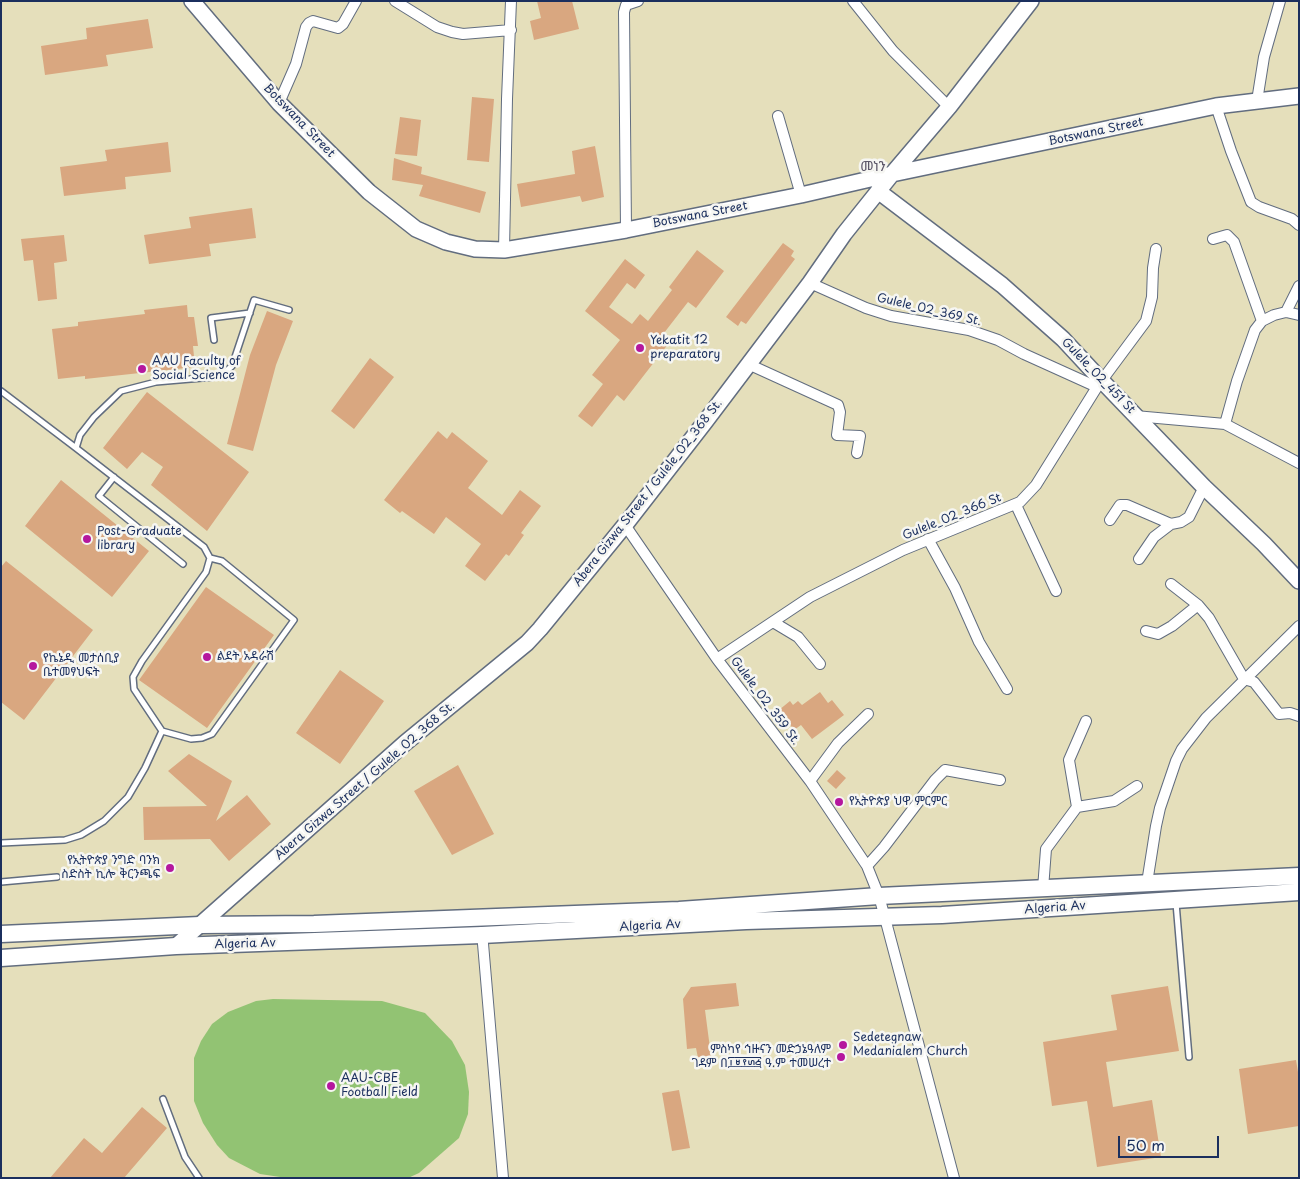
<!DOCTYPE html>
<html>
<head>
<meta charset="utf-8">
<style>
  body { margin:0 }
  #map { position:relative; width:1300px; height:1179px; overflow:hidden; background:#e5dfbb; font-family:"Playpen Sans",sans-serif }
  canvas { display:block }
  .frame { position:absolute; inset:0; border:2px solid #1b2f5e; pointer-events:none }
  .scale { position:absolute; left:1118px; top:1136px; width:101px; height:22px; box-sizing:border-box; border:2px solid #1b2f5e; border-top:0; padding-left:6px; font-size:15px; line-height:18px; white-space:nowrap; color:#1b2f5e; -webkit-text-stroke:4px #f6f6f2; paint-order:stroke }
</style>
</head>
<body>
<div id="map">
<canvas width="1300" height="1179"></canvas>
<div class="frame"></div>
<div class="scale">50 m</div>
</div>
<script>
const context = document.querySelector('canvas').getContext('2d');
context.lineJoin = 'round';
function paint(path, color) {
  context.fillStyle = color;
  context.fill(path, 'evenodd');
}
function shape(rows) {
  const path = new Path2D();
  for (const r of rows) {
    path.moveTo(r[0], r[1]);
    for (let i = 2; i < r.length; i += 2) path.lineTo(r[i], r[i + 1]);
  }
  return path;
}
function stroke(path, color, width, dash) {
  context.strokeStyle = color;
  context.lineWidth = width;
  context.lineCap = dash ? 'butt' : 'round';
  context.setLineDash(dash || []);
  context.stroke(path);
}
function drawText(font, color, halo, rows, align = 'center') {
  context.font = font + ' "Playpen Sans","Noto Sans Ethiopic",sans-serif';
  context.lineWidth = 5;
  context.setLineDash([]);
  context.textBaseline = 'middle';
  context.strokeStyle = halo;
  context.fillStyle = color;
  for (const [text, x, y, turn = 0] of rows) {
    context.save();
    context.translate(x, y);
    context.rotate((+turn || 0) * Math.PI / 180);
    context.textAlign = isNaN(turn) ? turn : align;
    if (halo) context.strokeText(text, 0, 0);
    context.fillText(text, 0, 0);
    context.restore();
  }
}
const green = shape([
  [273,999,382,1001,425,1013,452,1041,465,1065,469,1092,468,1114,459,1138,419,1173,408,1178,287,1178,260,1174,229,1158,217,1145,203,1123,194,1101,194,1058,201,1041,212,1024,228,1012,256,1001]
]);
const building = shape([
  [537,1,572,1,579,29,534,40,530,21,541,18],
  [148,19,153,48,106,55,108,66,45,75,41,46,87,39,86,28],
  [472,97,494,99,489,162,467,160],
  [400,117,421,120,417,156,395,154],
  [168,142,171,172,125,177,126,189,64,196,60,167,107,161,105,150],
  [595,146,604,197,582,202,580,196,521,207,517,184,575,174,572,151],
  [394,158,422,167,421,174,486,192,480,213,419,196,423,185,392,180],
  [252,208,256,238,209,244,211,256,149,264,144,235,191,228,189,217],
  [64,235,67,261,54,263,57,299,38,301,33,260,24,261,21,239],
  [783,243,794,251,791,256,795,259,746,324,741,321,738,326,726,317],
  [697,250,724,271,696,308,688,302,664,333,672,339,624,401,617,395,592,427,578,416,603,384,592,375,620,340,585,311,625,259,645,275,635,289,627,283,609,307,632,324,640,314,648,321,672,290,669,287],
  [187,305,188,317,194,317,198,346,193,346,195,367,85,379,85,376,58,379,52,329,78,326,78,322,145,314,144,310],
  [267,311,293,321,276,365,253,451,227,444,250,355],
  [370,358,394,377,354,429,331,411],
  [147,392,249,472,207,531,151,485,163,467,142,452,127,469,103,448],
  [438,431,447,439,452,432,488,461,468,488,502,515,520,490,541,506,521,533,524,535,509,556,506,554,485,581,465,566,481,544,446,517,434,534,402,511,400,513,384,500],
  [61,480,149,551,112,597,25,526],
  [6,561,93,630,24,720,1,702,1,567],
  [206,587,274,635,207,728,139,680],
  [340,670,384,701,340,764,296,733],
  [820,692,828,703,832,700,844,715,812,739,801,725,794,730,779,710,790,701,793,705,798,701,802,705],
  [189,754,232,781,216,821,247,795,271,824,229,861,210,839,144,840,143,807,207,806,168,771],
  [458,765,494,834,452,855,414,791],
  [837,770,846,778,836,789,827,781],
  [736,983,739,1006,705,1010,711,1056,698,1058,696,1048,687,1049,683,999,691,987],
  [1168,986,1179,1051,1106,1062,1113,1107,1152,1100,1161,1157,1097,1167,1087,1101,1052,1106,1043,1042,1117,1030,1111,995],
  [1296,1060,1299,1078,1299,1126,1248,1134,1239,1069],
  [679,1090,690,1148,672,1151,662,1093],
  [142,1107,167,1128,124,1178,50,1178,84,1138,102,1153]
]);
const lane = shape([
  [214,340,211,318,250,313],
  [1,391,76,448],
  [114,477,99,496,183,564],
  [162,731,191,739,202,738,212,734,294,620,222,561,210,558],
  [1,843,65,840,81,835,104,821,128,797,145,768,162,731,134,689,133,677,142,661,206,572,210,558,204,547,76,448,80,435,94,417,121,391,156,382,214,377,224,373,232,366,254,300,289,310],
  [1,882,57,877],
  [1176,903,1189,1057],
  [163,1099,185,1157,199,1178]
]);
const street = shape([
  [395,1,437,27,452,32,463,34,511,30],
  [853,1,893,51,949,107],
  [1257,101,1264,57,1280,1],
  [279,103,296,64,306,27,309,23,313,21,338,28,343,24,356,1],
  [1216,106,1231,151,1251,202,1259,207,1292,219,1299,225],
  [778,116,801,195],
  [626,230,624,12,626,5,638,1],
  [1213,239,1227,235,1234,242,1262,321],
  [504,250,507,99,511,1],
  [810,283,866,308,891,316,969,330,998,340,1024,354,1097,387],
  [1286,312,1299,286],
  [748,364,838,405,840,412,837,435,860,436,857,453],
  [1135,416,1225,424,1299,463],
  [1225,424,1237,381,1255,330,1262,321,1274,315,1286,312,1299,315],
  [1016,505,1056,591],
  [1110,520,1120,505,1127,505,1171,524,1181,522,1189,517,1204,487],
  [625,525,717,659,810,781,867,866,879,896,885,918,954,1178],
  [928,539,955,588,979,642,1007,689],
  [1139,559,1154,537,1171,524],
  [1171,584,1198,605,1209,618,1244,679,1254,682,1279,714,1290,713,1299,716],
  [773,622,798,637,820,664],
  [1146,631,1158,634,1172,626,1198,605],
  [717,659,810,597,903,550,1020,502,1036,485,1097,387,1146,321,1152,297,1153,268,1156,249],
  [810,781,838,743,868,714],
  [1077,807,1069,760,1086,721],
  [867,866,884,847,935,780,945,770,1000,780],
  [1147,883,1156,826,1160,808,1176,761,1182,749,1206,718,1299,626],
  [1043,889,1046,849,1077,807,1114,801,1137,786],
  [482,932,503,1178]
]);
const secondary = shape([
  [192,1,279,103,369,192,416,229,446,242,475,249,504,250,626,230,801,195,892,174,1216,106,1299,96],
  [878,191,1002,285,1063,339,1102,381,1204,487,1264,544,1299,581],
  [176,946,405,743,527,643,540,629,625,525,705,422,810,283,844,234,892,174,949,107,1031,1]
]);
const primary = shape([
  [1,934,200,925,314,924,679,910,879,896,1299,876],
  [1,958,176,946,482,935,746,921,942,915,1299,892]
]);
const markers = [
  [640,348,5,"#b5179e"],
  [142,369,5,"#b5179e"],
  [87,539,5,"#b5179e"],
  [207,657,5,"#b5179e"],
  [33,666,5,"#b5179e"],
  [839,802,5,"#b5179e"],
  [170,868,5,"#b5179e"],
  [843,1045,5,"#b5179e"],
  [841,1057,5,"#b5179e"],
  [331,1086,5,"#b5179e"]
];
const streetNames = [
  ["Botswana Street",299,121,46],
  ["Botswana Street",1096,132,-12],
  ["Botswana Street",700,215,-11],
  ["Gulele_02_369 St.",929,310,13],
  ["Gulele_02_451 St",1098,376,46],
  ["Abera Gizwa Street / Gulele_02_368 St.",648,493,-52],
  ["Gulele_02_366 St",952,517,-22],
  ["Gulele_02_359 St.",765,701,53],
  ["Abera Gizwa Street / Gulele_02_368 St.",365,781,-41],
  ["Algeria Av",1055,908,-4],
  ["Algeria Av",650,926,-3],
  ["Algeria Av",245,944,-2]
];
const poiNames = [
  ["Yekatit 12",650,341],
  ["preparatory",650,355],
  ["AAU Faculty of",152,362],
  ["Social Science",152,376],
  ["Post-Graduate",97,532],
  ["library",97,546],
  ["ልደት አዳራሽ",217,657],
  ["የኬኔዲ መታሰቢያ",43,659],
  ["ቤተመፃህፍት",43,673],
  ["የኢትዮጵያ ህዋ ምርምር",849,802],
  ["የኢትዮጵያ ንግድ ባንክ",160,861,"right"],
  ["ስድስት ኪሎ ቅርንጫፍ",160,875,"right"],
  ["Sedetegnaw",853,1038],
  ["Medanialem Church",853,1052],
  ["ምስካየ ኅዙናን መድኃኔዓለም",831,1050,"right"],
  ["ገዳም በ፲፱፻፴፭ ዓ.ም ተመሠረተ",831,1064,"right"],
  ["AAU-CBE",341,1079],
  ["Football Field",341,1093]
];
const neighbourhoodNames = [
  ["መነን",873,167]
];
paint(green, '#92c373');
paint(building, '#d9a780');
stroke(lane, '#626d7f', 8);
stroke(street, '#626d7f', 12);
stroke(secondary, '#626d7f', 18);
stroke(primary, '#626d7f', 19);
stroke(lane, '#fff', 5);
stroke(street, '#fff', 10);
stroke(secondary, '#fff', 15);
stroke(primary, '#fff', 16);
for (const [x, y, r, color] of markers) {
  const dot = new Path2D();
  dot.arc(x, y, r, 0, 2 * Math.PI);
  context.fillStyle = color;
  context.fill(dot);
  stroke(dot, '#f6f6f2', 2);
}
drawText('12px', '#1b2f5e', '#f6f6f2', streetNames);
drawText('12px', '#1b2f5e', '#f6f6f2', poiNames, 'left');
drawText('14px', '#5e596a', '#f6f6f2', neighbourhoodNames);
</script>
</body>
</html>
